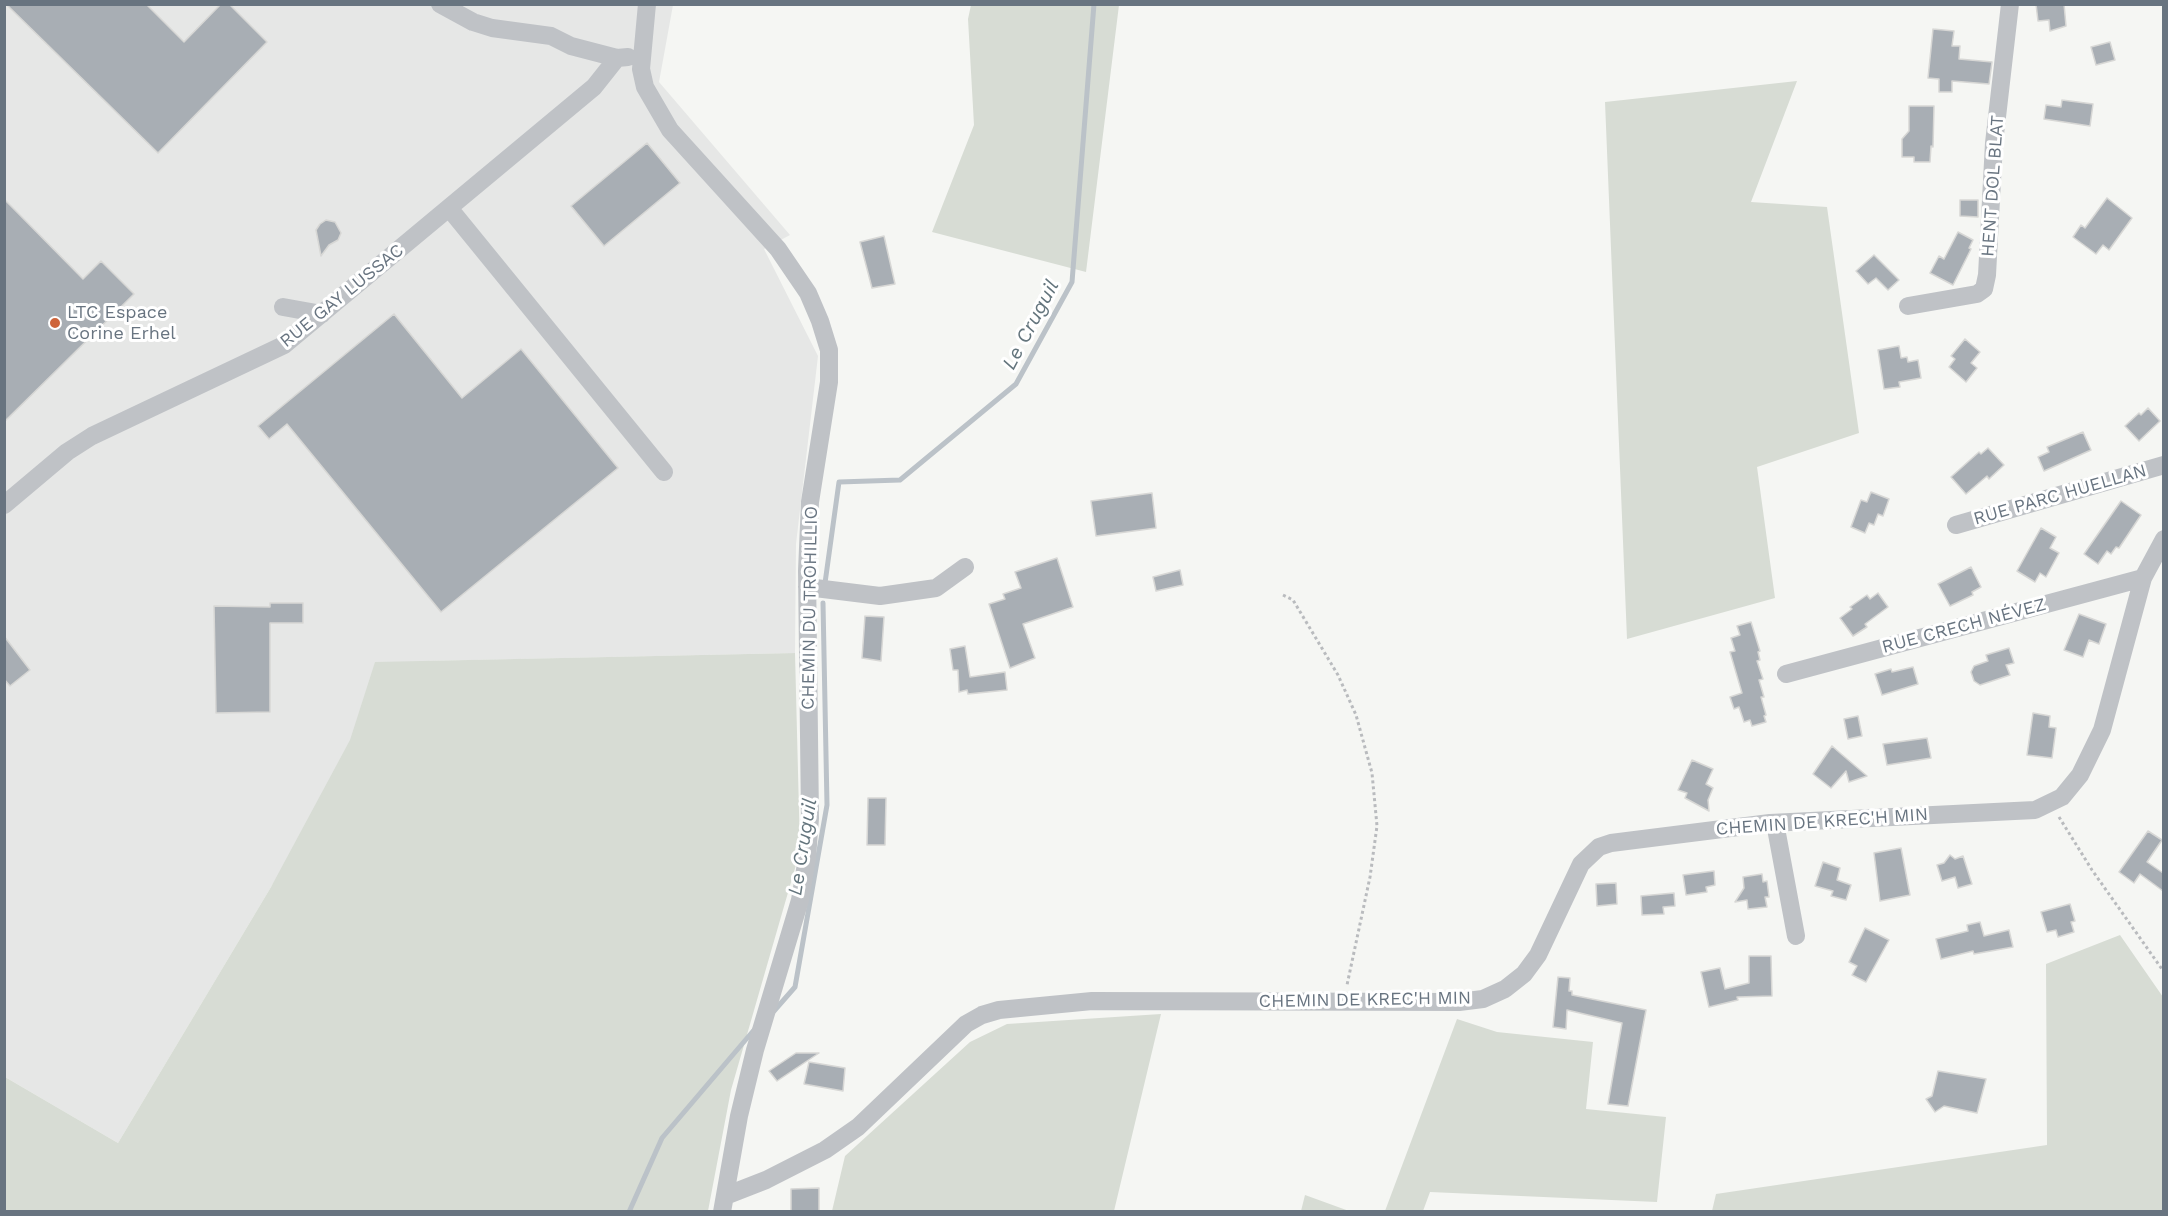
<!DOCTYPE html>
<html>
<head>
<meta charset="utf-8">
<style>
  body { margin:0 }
  #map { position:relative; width:2168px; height:1216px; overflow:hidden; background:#f5f6f3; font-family:"Work Sans",sans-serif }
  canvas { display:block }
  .frame { position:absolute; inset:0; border:6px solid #687480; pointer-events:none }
</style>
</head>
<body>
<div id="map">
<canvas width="2168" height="1216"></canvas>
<div class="frame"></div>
</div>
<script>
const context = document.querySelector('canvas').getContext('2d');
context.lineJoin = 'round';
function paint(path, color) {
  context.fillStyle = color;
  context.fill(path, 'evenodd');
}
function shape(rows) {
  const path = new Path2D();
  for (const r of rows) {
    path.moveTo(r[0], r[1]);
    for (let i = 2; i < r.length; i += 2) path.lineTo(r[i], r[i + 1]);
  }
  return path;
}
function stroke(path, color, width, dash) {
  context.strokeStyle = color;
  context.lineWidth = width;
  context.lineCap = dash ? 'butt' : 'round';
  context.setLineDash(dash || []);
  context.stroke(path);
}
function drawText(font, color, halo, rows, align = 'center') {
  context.font = font + ' "Work Sans",sans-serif';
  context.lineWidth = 6;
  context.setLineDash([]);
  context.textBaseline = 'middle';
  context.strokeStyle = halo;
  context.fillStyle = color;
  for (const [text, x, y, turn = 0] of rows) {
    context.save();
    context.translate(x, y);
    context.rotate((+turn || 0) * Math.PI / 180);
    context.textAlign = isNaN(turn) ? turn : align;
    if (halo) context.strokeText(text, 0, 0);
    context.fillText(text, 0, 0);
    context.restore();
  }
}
const built = shape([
  [5,5,673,5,659,82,790,235,764,249,818,356,796,544,795,653,427,661,271,887,118,1143,5,1077]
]);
const green = shape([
  [971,5,1119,5,1086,272,932,232,974,125,968,19],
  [1797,81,1751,202,1827,207,1859,433,1757,467,1775,598,1627,639,1605,102],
  [795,653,800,851,731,1090,708,1211,5,1212,5,1077,118,1143,271,887,350,740,375,662],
  [2120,935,2163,997,2163,1211,1712,1211,1716,1194,2047,1145,2046,964],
  [1161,1014,1114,1211,832,1211,845,1156,970,1042,1007,1024],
  [1457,1019,1497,1032,1593,1042,1586,1109,1666,1117,1657,1202,1430,1192,1423,1211,1385,1211],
  [1305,1195,1349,1211,1301,1211]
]);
const stream = shape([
  [825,583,839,482,900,480,1016,384,1072,282,1094,4],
  [774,1011,795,987,827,805,823,603],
  [629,1212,662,1138,754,1030]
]);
const building = shape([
  [6,4,146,4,184,42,221,4,229,4,267,42,158,153,6,4],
  [2036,4,2064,4,2066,26,2050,31,2049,20,2038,21,2036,4],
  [1933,29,1954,31,1952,46,1960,46,1959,59,1992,62,1989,84,1952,81,1952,92,1939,92,1939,79,1928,78,1933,29],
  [2110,42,2115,60,2096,65,2091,47,2110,42],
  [2062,100,2093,104,2090,126,2044,119,2046,105,2061,107,2062,100],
  [1909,106,1934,106,1933,147,1931,146,1930,162,1914,162,1914,157,1902,157,1902,139,1909,131,1909,106],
  [647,143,680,183,604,246,571,206,647,143],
  [2107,198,2132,218,2109,250,2103,245,2096,254,2073,237,2081,225,2085,228,2107,198],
  [4,199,83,279,101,261,134,294,4,422,4,199],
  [1960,200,1978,200,1978,217,1960,216,1960,200],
  [326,220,335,222,341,233,338,240,329,245,321,256,316,230,320,224,326,220],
  [1958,232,1973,240,1969,248,1971,249,1953,285,1930,273,1939,256,1944,259,1958,232],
  [884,236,895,284,872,288,860,242,884,236],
  [1874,255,1899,280,1888,290,1876,278,1868,284,1856,271,1874,255],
  [394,314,462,398,521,349,618,468,441,612,287,424,269,439,258,426,394,314],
  [1965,339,1980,352,1971,363,1977,368,1966,382,1949,367,1955,359,1951,356,1965,339],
  [1899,346,1901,358,1907,357,1908,362,1918,360,1921,378,1899,382,1900,387,1884,389,1878,350,1899,346],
  [2148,408,2160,421,2139,441,2125,426,2139,413,2141,415,2148,408],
  [2083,432,2091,450,2044,471,2038,457,2049,452,2047,447,2083,432],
  [1988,448,2004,465,1989,479,1987,476,1966,494,1951,477,1979,452,1981,454,1988,448],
  [1871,492,1889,499,1883,516,1878,514,1874,525,1869,523,1865,533,1851,527,1861,500,1867,502,1871,492],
  [1152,493,1156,528,1096,536,1091,501,1152,493],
  [2121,501,2141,515,2119,548,2116,547,2111,554,2107,551,2098,564,2084,554,2121,501],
  [2041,528,2056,537,2050,548,2059,553,2046,577,2040,573,2035,582,2017,571,2041,528],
  [1057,558,1073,607,1023,624,1035,658,1010,668,989,604,1005,599,1003,594,1021,588,1015,572,1057,558],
  [1971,567,1981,587,1972,592,1973,595,1950,606,1938,584,1971,567],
  [1180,570,1183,585,1156,591,1153,577,1180,570],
  [1878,593,1888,607,1865,624,1867,627,1853,636,1840,618,1852,609,1850,607,1867,595,1870,599,1878,593],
  [270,603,303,603,303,623,270,623,270,712,216,713,214,606,270,607,270,603],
  [2079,614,2106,624,2099,644,2089,640,2083,657,2064,650,2079,614],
  [865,616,884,617,881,661,862,658,865,616],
  [1751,622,1760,651,1758,652,1760,660,1757,661,1763,679,1759,680,1764,697,1761,697,1766,715,1764,716,1766,722,1752,726,1750,720,1744,722,1739,707,1734,709,1730,697,1742,693,1730,652,1735,651,1731,638,1740,635,1737,626,1751,622],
  [4,636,30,670,10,686,4,679,4,636],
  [965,646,970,677,1005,672,1007,690,968,694,967,690,959,692,958,670,953,670,950,649,965,646],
  [2009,648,2014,663,2006,665,2010,675,1980,685,1974,681,1971,672,1974,666,1988,661,1986,655,2009,648],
  [1913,667,1918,684,1882,695,1875,674,1891,669,1892,672,1913,667],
  [2033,713,2050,716,2049,727,2056,728,2052,758,2027,755,2033,713],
  [1858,716,1862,736,1848,739,1844,719,1858,716],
  [1927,738,1931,758,1887,765,1883,744,1927,738],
  [1832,746,1840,753,1867,776,1849,782,1846,771,1831,788,1813,774,1832,746],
  [1692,760,1713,769,1706,784,1713,788,1708,800,1709,811,1685,798,1687,793,1678,790,1692,760],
  [868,798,886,798,885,845,867,845,868,798],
  [2148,831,2162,840,2147,862,2163,873,2163,891,2140,874,2134,883,2119,872,2148,831],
  [1901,848,1910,895,1880,901,1874,853,1901,848],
  [1950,855,1955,859,1963,856,1972,884,1958,888,1955,877,1942,881,1937,865,1944,863,1950,855],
  [1823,862,1840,868,1837,880,1851,885,1846,900,1831,896,1833,891,1815,886,1823,862],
  [1714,871,1715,885,1706,887,1707,892,1686,895,1683,875,1714,871],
  [1762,874,1763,882,1767,881,1769,897,1765,897,1767,907,1748,909,1747,900,1735,902,1744,888,1743,877,1762,874],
  [1616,883,1617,904,1597,906,1596,884,1616,883],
  [1674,893,1675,906,1663,907,1664,914,1642,915,1641,896,1674,893],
  [2070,904,2075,921,2071,922,2074,932,2058,937,2056,930,2047,932,2041,912,2070,904],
  [1980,922,1984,936,2009,930,2013,947,1974,954,1973,951,1941,959,1936,939,1968,931,1967,925,1980,922],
  [1865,928,1889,940,1866,982,1852,975,1857,966,1849,962,1865,928],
  [1749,956,1771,956,1772,996,1737,997,1738,1000,1709,1007,1701,972,1720,968,1725,989,1749,983,1749,956],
  [1558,977,1570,978,1569,991,1572,991,1572,995,1646,1010,1628,1106,1608,1104,1622,1023,1567,1010,1566,1029,1553,1027,1558,977],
  [796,1053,819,1053,777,1081,769,1071,796,1053],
  [809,1062,845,1068,843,1091,804,1084,809,1062],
  [1938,1071,1986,1079,1977,1113,1944,1106,1935,1112,1926,1099,1932,1096,1938,1071],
  [819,1188,819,1212,791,1212,791,1189,819,1188]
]);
const path = shape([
  [1283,595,1293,600,1338,675,1356,715,1372,773,1377,826,1370,877,1347,985],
  [2059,817,2092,870,2164,972]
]);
const minor = shape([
  [440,4,473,22,492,28,551,36,571,46,617,58,628,57],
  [647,4,641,69,645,87,670,130,778,249,808,293,820,321,829,350,829,382,810,502,807,571,810,818,807,858,800,900,755,1050,739,1116,722,1212],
  [449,208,664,472],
  [1908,306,1977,294,1984,289,1987,275,1994,143,2010,4],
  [283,307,322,314],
  [4,505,67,452,92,436,284,345,594,87,617,58],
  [1956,525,2164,465],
  [807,587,880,596,936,588,965,567],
  [1786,674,2143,578],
  [1775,823,1796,936],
  [725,1196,766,1180,825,1150,858,1127,966,1024,982,1015,999,1010,1092,1001,1459,1002,1483,999,1505,989,1524,974,1538,955,1581,864,1599,847,1611,843,1770,823,2035,810,2062,797,2080,775,2102,730,2143,578,2164,539]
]);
const markers = [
  [55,323,6,"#ce643a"]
];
const streetNames = [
  ["HENT DOL BLAT",1993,186,-86],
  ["RUE GAY LUSSAC",342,296,-39],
  ["RUE PARC HUELLAN",2060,495,-16],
  ["CHEMIN DU TROHILLIO",810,608,-89],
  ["RUE CRECH NÉVEZ",1964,626,-15],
  ["CHEMIN DE KREC'H MIN",1822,822,-4],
  ["CHEMIN DE KREC'H MIN",1365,1000,-1]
];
const poiNames = [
  ["LTC Espace",67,313],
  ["Corine Erhel",67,334]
];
const waterNames = [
  ["Le Cruguil",1031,325,-62],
  ["Le Cruguil",803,847,-81]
];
paint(built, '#e6e7e6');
paint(green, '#d7dcd4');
stroke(stream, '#bbc2c8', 5);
paint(building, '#a8aeb4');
stroke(building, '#d7d7d5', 1.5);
stroke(path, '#b9bbbe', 3, [3, 3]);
stroke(minor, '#bfc2c6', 18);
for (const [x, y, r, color] of markers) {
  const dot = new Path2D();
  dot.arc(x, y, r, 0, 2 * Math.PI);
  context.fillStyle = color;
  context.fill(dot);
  stroke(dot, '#fff', 2);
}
drawText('18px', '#687480', '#fff', streetNames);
drawText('18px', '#687480', '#fff', poiNames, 'left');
drawText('italic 20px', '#64757d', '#fff', waterNames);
</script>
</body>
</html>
